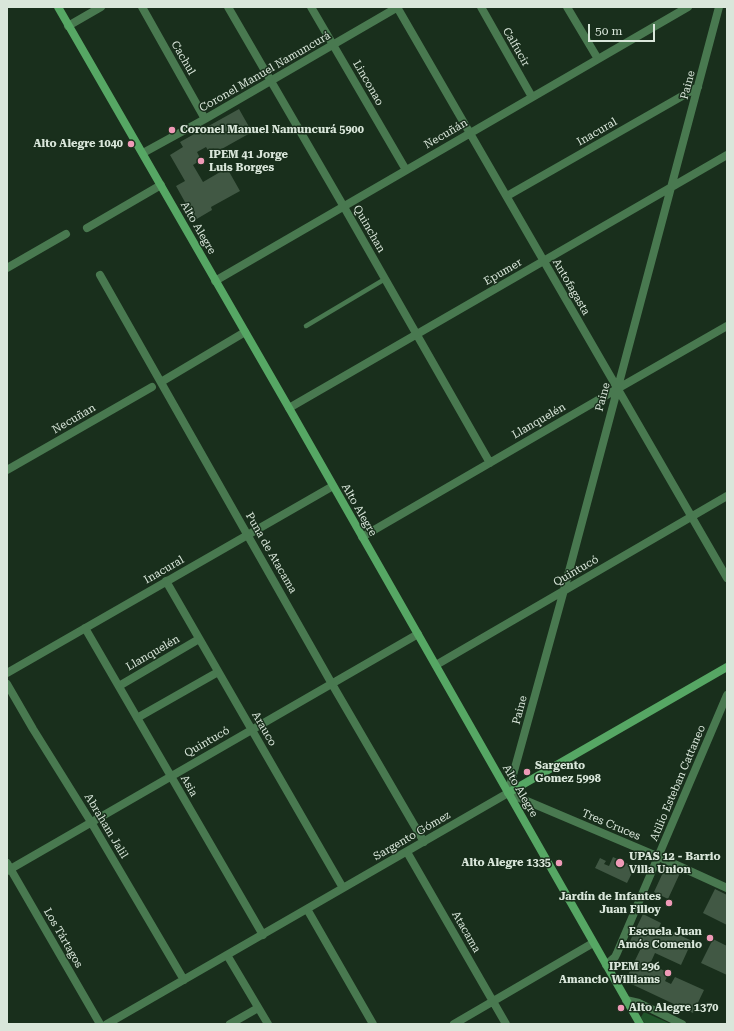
<!DOCTYPE html>
<html>
<head>
<meta charset="utf-8">
<style>
  body { margin:0 }
  #map { position:relative; width:734px; height:1031px; overflow:hidden; background:#192f1c; font-family:"Roboto Serif",serif }
  canvas { display:block }
  .frame { position:absolute; inset:0; border:8px solid #d9e6da; pointer-events:none }
  .scale { position:absolute; left:588px; top:24px; width:67px; height:18px; box-sizing:border-box; border:2px solid #d9e6da; border-top:0; padding-left:5px; font-size:12px; line-height:14px; white-space:nowrap; color:#d9e6da; -webkit-text-stroke:3px #192f1c; paint-order:stroke }
</style>
</head>
<body>
<div id="map">
<canvas width="734" height="1031"></canvas>
<div class="frame"></div>
<div class="scale">50 m</div>
</div>
<script>
const context = document.querySelector('canvas').getContext('2d');
context.lineJoin = 'round';
function paint(path, color) {
  context.fillStyle = color;
  context.fill(path, 'evenodd');
}
function shape(rows) {
  const path = new Path2D();
  for (const r of rows) {
    path.moveTo(r[0], r[1]);
    for (let i = 2; i < r.length; i += 2) path.lineTo(r[i], r[i + 1]);
  }
  return path;
}
function stroke(path, color, width, dash) {
  context.strokeStyle = color;
  context.lineWidth = width;
  context.lineCap = dash ? 'butt' : 'round';
  context.setLineDash(dash || []);
  context.stroke(path);
}
function drawText(font, color, halo, rows, align = 'center') {
  context.font = font + ' "Roboto Serif",serif';
  context.lineWidth = 3;
  context.setLineDash([]);
  context.textBaseline = 'middle';
  context.strokeStyle = halo;
  context.fillStyle = color;
  for (const [text, x, y, turn = 0] of rows) {
    context.save();
    context.translate(x, y);
    context.rotate((+turn || 0) * Math.PI / 180);
    context.textAlign = isNaN(turn) ? turn : align;
    if (halo) context.strokeText(text, 0, 0);
    context.fillText(text, 0, 0);
    context.restore();
  }
}
const green = shape([
  [644,1012,671,1024,645,1024,641,1017]
]);
const building = shape([
  [239,109,252,132,211,155,206,147,197,152,201,160,193,165,203,182,227,168,240,191,211,207,212,210,195,220,176,186,185,181,170,155,183,147,180,142],
  [613,857,635,867,627,883,595,868,600,858,606,861,604,864,609,866],
  [666,866,680,873,668,899,654,892],
  [715,889,727,895,727,925,703,913],
  [643,914,661,923,656,934,661,936,665,928,692,941,681,965,655,953,650,964,669,973,665,981,671,984,675,977,704,990,693,1013,625,981,642,946,630,941],
  [713,939,727,946,727,975,701,963]
]);
const lane = shape([
  [306,326,385,279]
]);
const street = shape([
  [142,7,205,119],
  [228,7,344,207,490,463],
  [311,7,406,170],
  [397,7,727,578],
  [481,7,532,97],
  [567,7,598,59],
  [68,26,101,7],
  [143,153,205,119,398,7],
  [507,196,698,87],
  [87,228,161,185],
  [7,268,66,234],
  [100,275,332,684,424,842],
  [215,281,688,7],
  [161,382,245,332],
  [289,408,727,155],
  [7,470,152,387],
  [362,537,617,389,727,326],
  [166,581,343,888],
  [85,628,263,935],
  [436,665,727,496],
  [7,673,333,486],
  [7,684,33,729,91,822,184,980],
  [119,686,199,639],
  [137,718,218,672],
  [508,793,564,590,719,7],
  [508,793,659,857,727,888],
  [407,852,506,1024],
  [7,863,100,1024],
  [7,871,418,634],
  [307,909,373,1024],
  [227,955,268,1024],
  [606,965,615,957,617,953,727,695],
  [626,1000,639,1003,682,1024],
  [107,1024,508,793],
  [230,1024,258,1008],
  [454,1024,593,943]
]);
const secondary = shape([
  [58,7,289,408,640,1024],
  [508,793,727,667]
]);
const markers = [
  [172,130,4,"#ef9ab7"],
  [131,144,4,"#ef9ab7"],
  [201,161,4,"#ef9ab7"],
  [527,772,4,"#ef9ab7"],
  [559,863,4,"#ef9ab7"],
  [620,863,5,"#ef9ab7"],
  [669,903,4,"#ef9ab7"],
  [710,938,4,"#ef9ab7"],
  [668,973,4,"#ef9ab7"],
  [621,1008,4,"#ef9ab7"]
];
const streetNames = [
  ["Calfucir",516,47,60],
  ["Cachul",183,58,60],
  ["Coronel Manuel Namuncurá",265,72,-30],
  ["Linconao",368,83,60],
  ["Paine",688,85,-75],
  ["Inacural",597,132,-30],
  ["Necuñán",446,134,-30],
  ["Alto Alegre",198,228,60],
  ["Quinchan",369,229,60],
  ["Epumer",503,272,-30],
  ["Antofagasta",571,287,60],
  ["Paine",603,397,-75],
  ["Necuñan",74,419,-30],
  ["Llanquelén",539,421,-30],
  ["Alto Alegre",359,510,60],
  ["Puna de Atacama",271,553,60],
  ["Inacural",164,570,-30],
  ["Quintucó",576,571,-30],
  ["Llanquelén",153,653,-30],
  ["Paine",520,710,-75],
  ["Arauco",264,729,60],
  ["Quintucó",207,742,-30],
  ["Atilio Esteban Cattaneo",678,783,-67],
  ["Asia",189,786,60],
  ["Alto Alegre",520,791,60],
  ["Tres Cruces",611,825,23],
  ["Abraham Jalil",106,826,59],
  ["Sargento Gómez",412,836,-30],
  ["Atacama",466,932,60],
  ["Los Tártagos",63,938,60]
];
const poiNames = [
  ["Coronel Manuel Namuncurá 5900",180,130],
  ["Alto Alegre 1040",123,144,"right"],
  ["IPEM 41 Jorge",209,155],
  ["Luis Borges",209,168],
  ["Sargento",535,766],
  ["Gomez 5998",535,779],
  ["UPAS 12 - Barrio",629,857],
  ["Villa Union",629,870],
  ["Alto Alegre 1335",551,863,"right"],
  ["Jardín de Infantes",661,897,"right"],
  ["Juan Filloy",661,910,"right"],
  ["Escuela Juan",702,932,"right"],
  ["Amós Comenio",702,945,"right"],
  ["IPEM 296",660,967,"right"],
  ["Amancio Williams",660,980,"right"],
  ["Alto Alegre 1370",629,1008]
];
paint(green, '#20542a');
paint(building, '#415844');
stroke(lane, '#497950', 4.5);
stroke(street, '#497950', 8);
stroke(secondary, '#56a764', 8);
for (const [x, y, r, color] of markers) {
  const dot = new Path2D();
  dot.arc(x, y, r, 0, 2 * Math.PI);
  context.fillStyle = color;
  context.fill(dot);
  stroke(dot, '#192f1c', 1.5);
}
drawText('11px', '#d9e6da', '#192f1c', streetNames);
drawText('bold 11px', '#d9e6da', '#192f1c', poiNames, 'left');
</script>
</body>
</html>
